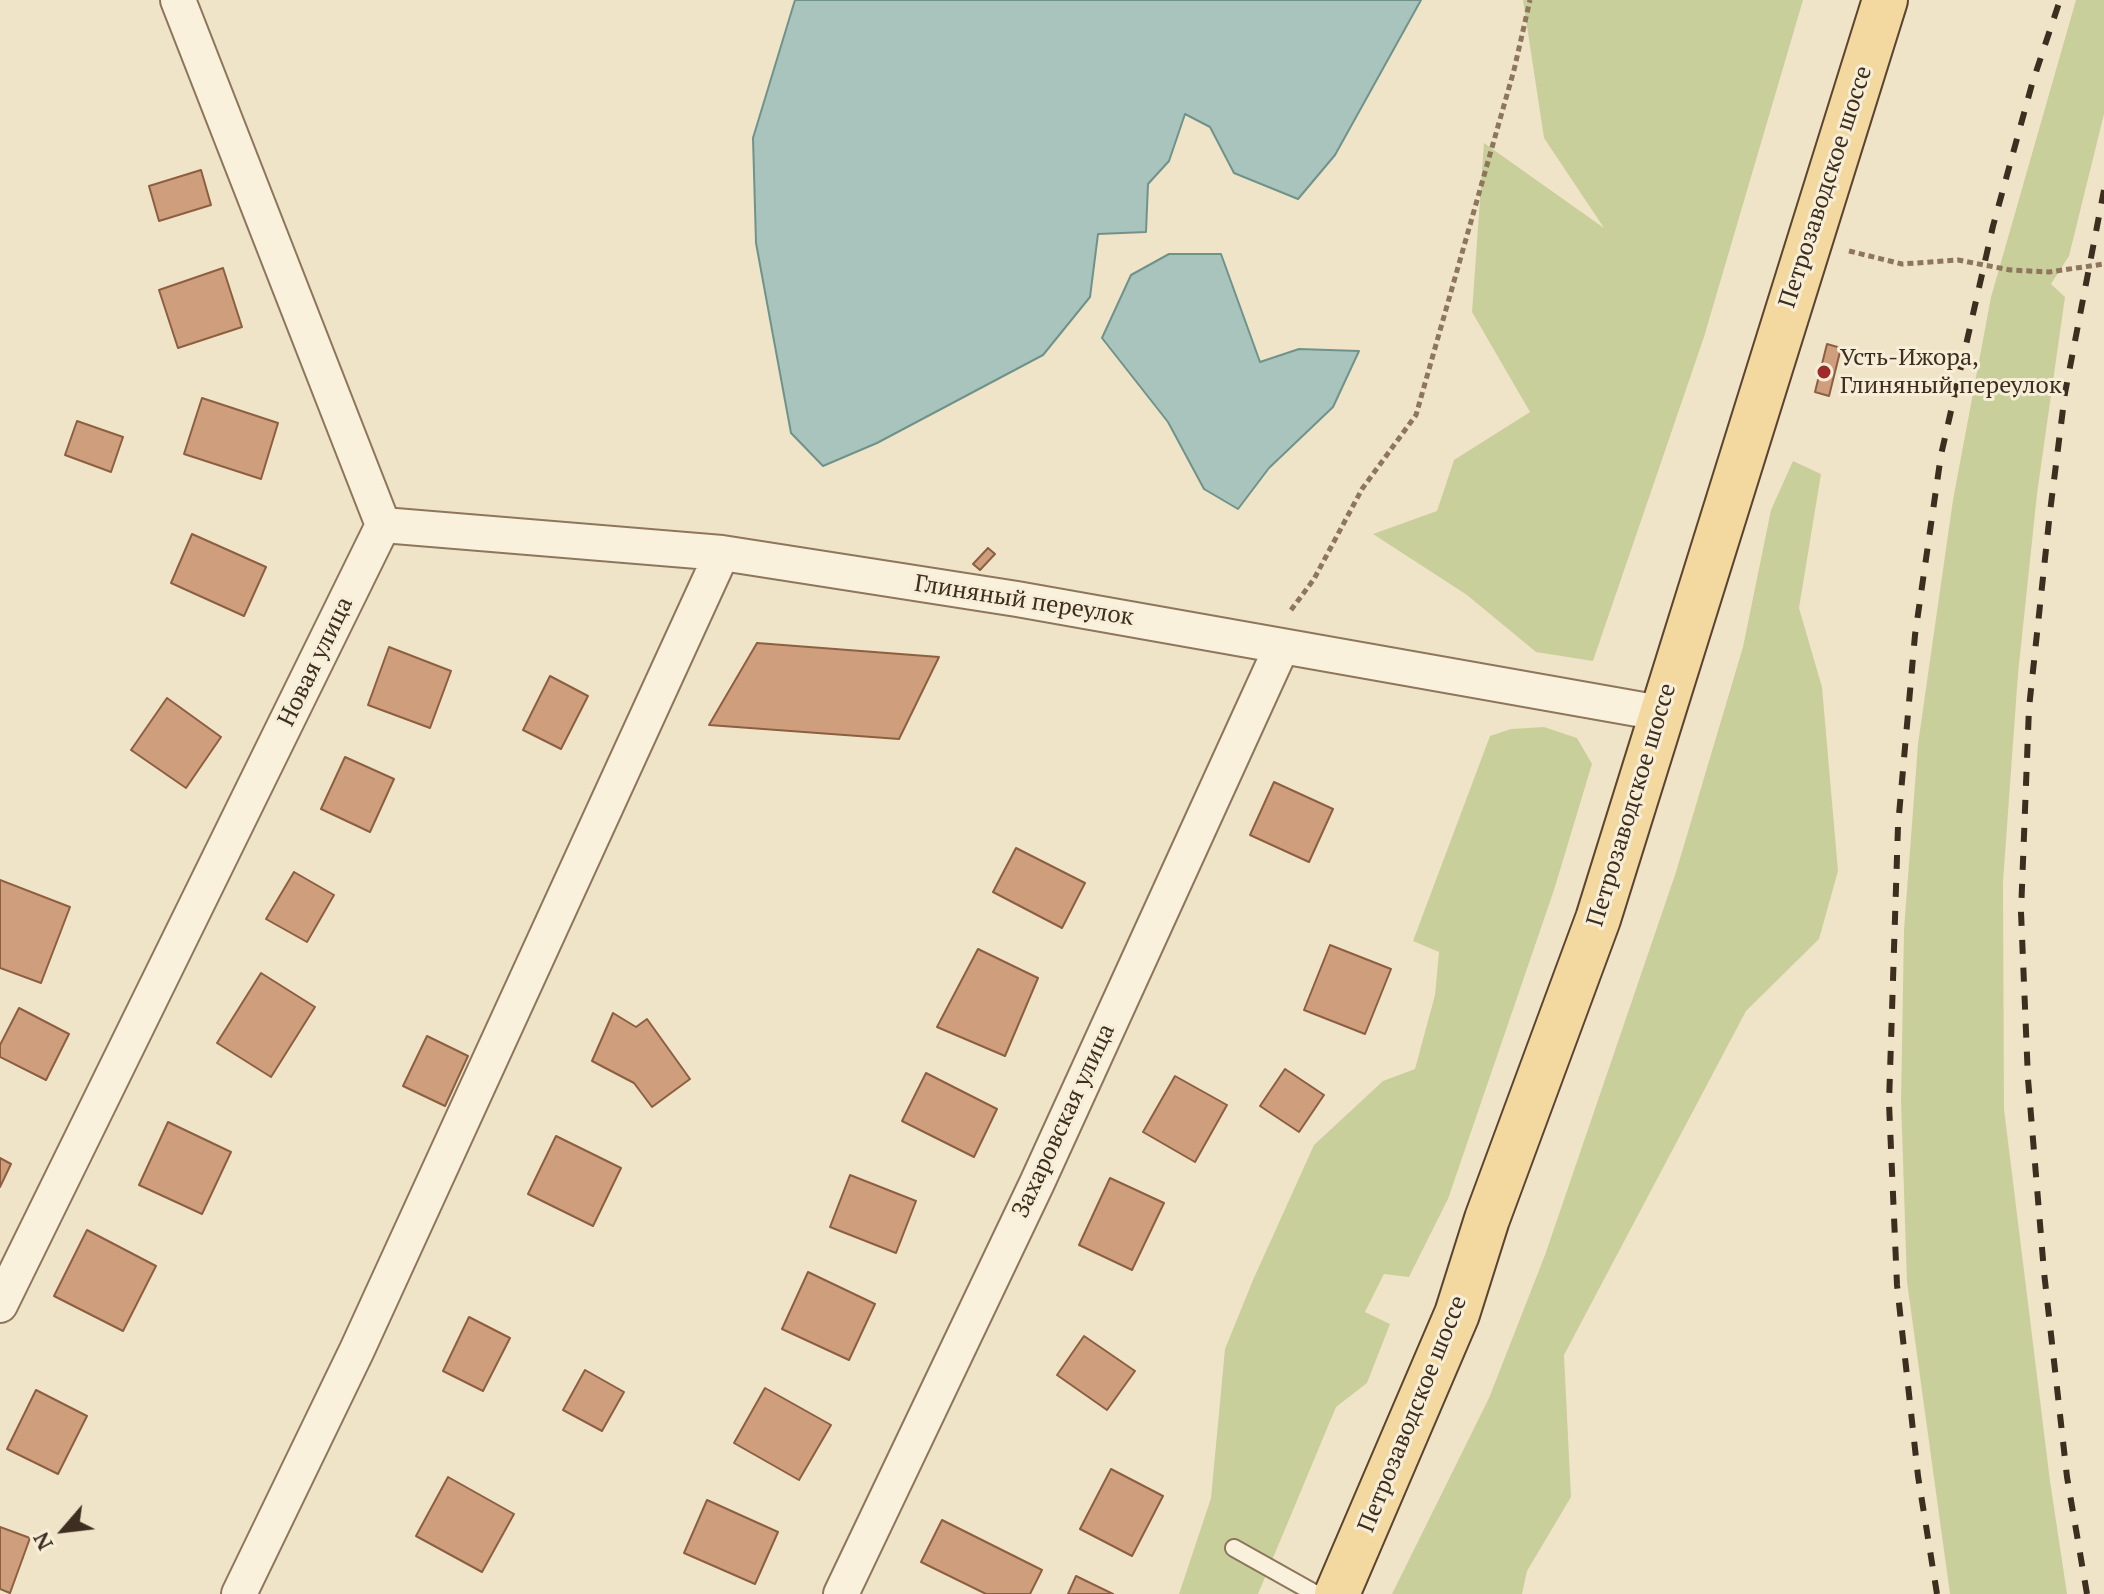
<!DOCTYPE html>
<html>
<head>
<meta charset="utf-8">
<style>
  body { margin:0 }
  #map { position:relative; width:2104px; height:1594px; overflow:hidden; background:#f0e4c8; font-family:"PT Serif",serif }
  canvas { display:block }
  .north { position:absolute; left:24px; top:1490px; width:80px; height:80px; -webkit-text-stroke:6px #f7eed8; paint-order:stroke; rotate:242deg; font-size:22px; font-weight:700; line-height:32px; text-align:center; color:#3d2e20 }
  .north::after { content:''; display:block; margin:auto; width:28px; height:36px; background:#3d2e20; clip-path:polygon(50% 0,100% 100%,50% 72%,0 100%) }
</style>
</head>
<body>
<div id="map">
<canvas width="2104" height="1594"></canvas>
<div class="north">N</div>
</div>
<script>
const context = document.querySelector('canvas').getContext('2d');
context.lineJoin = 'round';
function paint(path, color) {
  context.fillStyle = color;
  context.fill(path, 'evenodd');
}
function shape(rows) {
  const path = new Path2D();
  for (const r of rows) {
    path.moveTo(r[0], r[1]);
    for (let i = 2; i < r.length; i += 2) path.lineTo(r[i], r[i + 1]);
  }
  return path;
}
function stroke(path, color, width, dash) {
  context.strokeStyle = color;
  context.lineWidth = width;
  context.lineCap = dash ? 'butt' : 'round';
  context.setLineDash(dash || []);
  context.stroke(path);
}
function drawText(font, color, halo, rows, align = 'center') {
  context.font = font + ' "PT Serif",serif';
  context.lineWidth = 6;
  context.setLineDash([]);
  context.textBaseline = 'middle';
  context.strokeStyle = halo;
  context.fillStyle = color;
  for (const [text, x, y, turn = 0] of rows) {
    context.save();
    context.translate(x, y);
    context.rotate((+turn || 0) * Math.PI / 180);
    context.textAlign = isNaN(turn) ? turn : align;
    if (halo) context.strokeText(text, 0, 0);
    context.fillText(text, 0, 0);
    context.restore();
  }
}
const green = shape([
  [1523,0,1803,0,1704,337,1593,661,1536,652,1467,595,1373,534,1437,511,1454,460,1530,412,1472,312,1484,143,1604,228,1544,138],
  [2076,0,2104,0,2104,114,2069,256,2051,284,2065,297,2037,494,2018,674,2003,882,2004,1109,2050,1481,2067,1594,1950,1594,1907,1282,1901,1101,1904,930,1918,744,1953,500,1991,297],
  [1793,461,1821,474,1799,608,1822,687,1838,871,1819,939,1746,1011,1564,1355,1571,1497,1527,1571,1522,1594,1392,1594,1489,1398,1545,1255,1676,872,1743,647,1771,510],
  [1544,727,1577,738,1592,764,1554,890,1448,1199,1409,1277,1384,1274,1365,1312,1390,1324,1367,1383,1336,1407,1258,1594,1179,1594,1211,1498,1225,1349,1253,1280,1314,1145,1383,1081,1415,1069,1435,995,1439,952,1413,941,1490,736,1511,729]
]);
const water = shape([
  [795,0,1421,0,1335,155,1298,199,1234,173,1210,127,1185,114,1169,161,1148,184,1146,232,1098,234,1090,297,1043,355,877,443,823,466,791,433,756,243,753,138,795,0],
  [1169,254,1221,254,1260,362,1299,349,1359,351,1333,407,1269,468,1238,509,1204,489,1168,422,1102,338,1131,275,1169,254]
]);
const building = shape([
  [201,170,211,205,159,221,149,186,201,170],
  [223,268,242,327,178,348,159,290,223,268],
  [1827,344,1841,348,1829,396,1815,392,1827,344],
  [202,398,278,423,261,479,184,454,202,398],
  [77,421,123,437,111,472,65,455,77,421],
  [192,534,266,567,244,616,171,583,192,534],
  [988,548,995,554,980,570,973,564,988,548],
  [757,643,939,657,899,739,709,725,757,643],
  [389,647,451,671,430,728,368,705,389,647],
  [550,676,588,696,561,749,523,730,550,676],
  [167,698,221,737,186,788,131,750,167,698],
  [345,757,394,779,370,832,321,809,345,757],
  [1274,782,1333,809,1309,862,1250,835,1274,782],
  [1016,848,1085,883,1062,928,993,892,1016,848],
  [294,872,334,895,307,942,266,919,294,872],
  [0,880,70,907,41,983,0,968,0,880],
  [1330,945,1391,969,1365,1034,1304,1010,1330,945],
  [978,949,1038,978,1005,1056,937,1027,978,949],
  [261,973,315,1007,271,1077,217,1043,261,973],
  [19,1008,69,1034,46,1080,0,1057,0,1045,19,1008],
  [613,1013,636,1027,647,1019,690,1079,652,1107,634,1083,592,1061,613,1013],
  [427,1036,468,1056,445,1106,403,1086,427,1036],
  [1285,1069,1324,1095,1299,1132,1260,1106,1285,1069],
  [926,1073,997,1109,974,1157,902,1121,926,1073],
  [1175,1076,1227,1105,1195,1162,1143,1132,1175,1076],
  [168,1122,231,1152,202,1214,139,1185,168,1122],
  [556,1136,621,1168,593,1226,528,1194,556,1136],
  [0,1158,11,1164,0,1187,0,1158],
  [850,1175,916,1201,896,1253,830,1227,850,1175],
  [1110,1178,1164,1203,1132,1270,1079,1245,1110,1178],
  [87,1230,156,1266,123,1331,54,1296,87,1230],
  [808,1272,875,1304,849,1360,782,1329,808,1272],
  [469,1317,510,1338,483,1391,443,1371,469,1317],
  [1084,1336,1135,1371,1107,1410,1057,1375,1084,1336],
  [585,1370,624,1392,602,1431,563,1410,585,1370],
  [765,1388,831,1425,799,1480,734,1443,765,1388],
  [36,1390,87,1416,58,1474,7,1449,36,1390],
  [1111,1469,1163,1496,1132,1556,1080,1529,1111,1469],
  [448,1477,514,1514,482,1572,416,1536,448,1477],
  [707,1500,778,1532,755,1584,684,1553,707,1500],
  [942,1520,1042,1570,1030,1594,986,1594,921,1562,942,1520],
  [0,1527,30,1538,10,1593,0,1589,0,1527],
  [1076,1576,1113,1594,1068,1594,1076,1576]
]);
const path = shape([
  [1849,251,1902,264,1958,260,2010,270,2049,272,2104,264],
  [1291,610,1314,579,1362,489,1416,415,1514,70,1530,0]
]);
const service = shape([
  [1234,1548,1316,1594]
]);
const minor = shape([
  [383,525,722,553,1017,599,1660,713],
  [0,1305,383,525,178,0],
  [239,1594,357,1350,722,553],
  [841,1594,1037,1183,1282,646]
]);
const primary = shape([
  [1337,1594,1457,1314,1487,1219,1598,919,1885,0]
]);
const rail = shape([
  [1937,1594,1918,1476,1897,1285,1889,1103,1898,826,1915,635,1941,455,1993,226,2032,84,2060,0],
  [2087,1594,2067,1477,2044,1272,2028,1079,2021,912,2029,708,2050,512,2065,393,2104,190]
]);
const markers = [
  [1824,372,8,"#9e2a2b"]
];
const streetNames = [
  ["Петрозаводское шоссе",1826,187,-72],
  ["Глиняный переулок",1024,601,9],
  ["Новая улица",316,662,-64],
  ["Петрозаводское шоссе",1632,805,-73],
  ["Захаровская улица",1064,1121,-65],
  ["Петрозаводское шоссе",1413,1414,-68]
];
const poiNames = [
  ["Усть-Ижора,",1840,358],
  ["Глиняный переулок",1840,386]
];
paint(green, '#c9cf9b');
paint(water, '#a9c4bc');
stroke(water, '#6f938a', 2);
paint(building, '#cf9f7d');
stroke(building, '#8d5f41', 2);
stroke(service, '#8d765c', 20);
stroke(minor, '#8d765c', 38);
stroke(primary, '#5b4430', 48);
stroke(path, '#8d765c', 5, [6, 4]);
stroke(service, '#faf1dc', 16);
stroke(minor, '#faf1dc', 34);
stroke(primary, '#f3d9a0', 44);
stroke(rail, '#3d2e20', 6, [14, 14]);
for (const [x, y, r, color] of markers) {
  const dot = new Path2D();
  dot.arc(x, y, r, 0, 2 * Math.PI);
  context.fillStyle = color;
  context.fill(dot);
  stroke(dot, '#f7eed8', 3);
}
drawText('24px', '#3d2e20', '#f7eed8', streetNames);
drawText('24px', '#3d2e20', '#f7eed8', poiNames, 'left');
</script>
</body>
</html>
